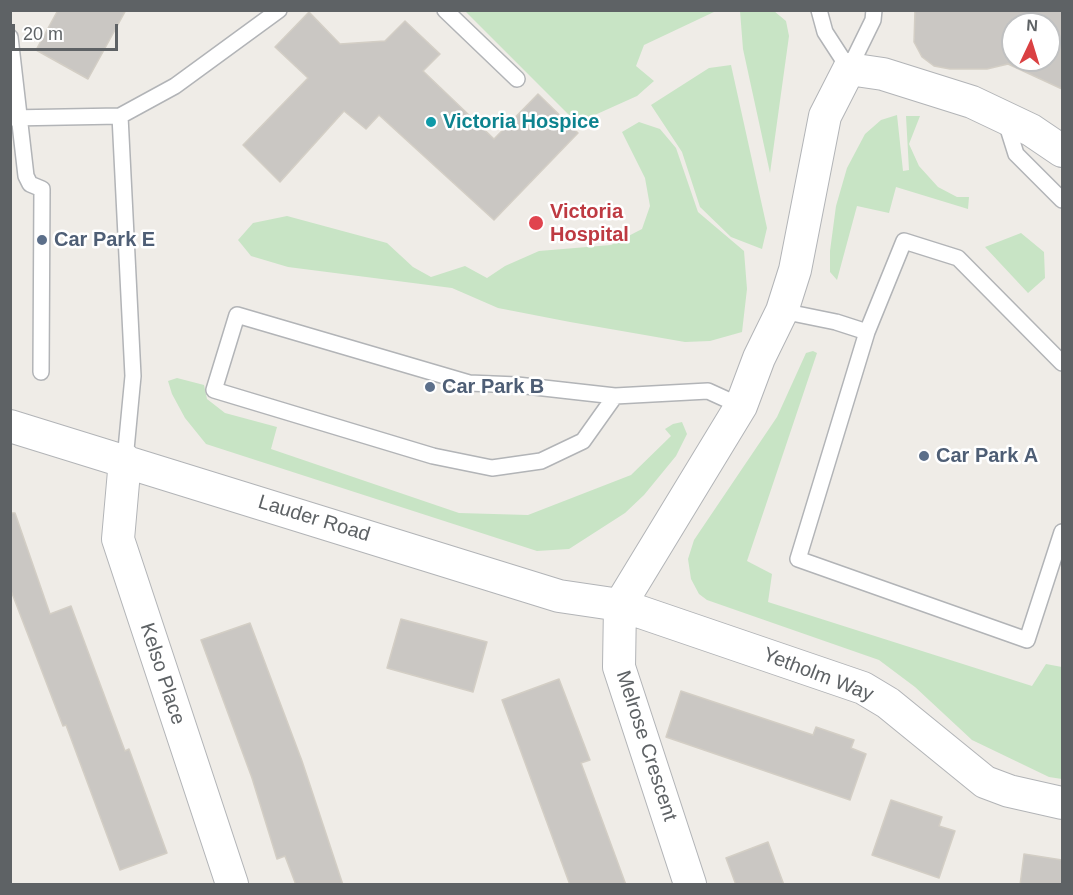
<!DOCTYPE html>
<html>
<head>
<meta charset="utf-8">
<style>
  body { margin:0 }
  #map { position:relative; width:1073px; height:895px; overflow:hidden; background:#efece7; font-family:Arial,sans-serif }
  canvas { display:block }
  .frame { position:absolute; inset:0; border:12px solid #5e6265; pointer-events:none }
  .north { position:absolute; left:1001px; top:12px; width:60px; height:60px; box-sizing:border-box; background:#fff; border:2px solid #bfc0c1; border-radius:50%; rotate:4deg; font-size:16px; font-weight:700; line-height:24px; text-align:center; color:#5e6265 }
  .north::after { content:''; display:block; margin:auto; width:21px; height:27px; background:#da4143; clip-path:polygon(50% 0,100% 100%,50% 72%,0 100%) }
  .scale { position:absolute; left:12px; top:24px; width:106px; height:27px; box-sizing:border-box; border:3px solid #5e6265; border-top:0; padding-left:8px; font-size:18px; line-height:21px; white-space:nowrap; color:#5e6265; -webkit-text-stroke:4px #fff; paint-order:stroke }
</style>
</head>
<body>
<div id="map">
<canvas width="1073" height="895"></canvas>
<div class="frame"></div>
<div class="north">N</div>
<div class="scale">20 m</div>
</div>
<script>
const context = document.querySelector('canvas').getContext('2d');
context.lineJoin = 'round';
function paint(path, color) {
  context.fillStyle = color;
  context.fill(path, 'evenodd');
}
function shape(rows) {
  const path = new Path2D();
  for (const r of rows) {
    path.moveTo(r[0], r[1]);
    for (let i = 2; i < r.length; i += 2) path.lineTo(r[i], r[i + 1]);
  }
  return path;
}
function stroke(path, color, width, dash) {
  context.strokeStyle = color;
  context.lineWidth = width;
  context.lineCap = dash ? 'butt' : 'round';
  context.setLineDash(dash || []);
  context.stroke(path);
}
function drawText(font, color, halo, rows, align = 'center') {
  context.font = font + ' Arial,sans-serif';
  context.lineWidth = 5;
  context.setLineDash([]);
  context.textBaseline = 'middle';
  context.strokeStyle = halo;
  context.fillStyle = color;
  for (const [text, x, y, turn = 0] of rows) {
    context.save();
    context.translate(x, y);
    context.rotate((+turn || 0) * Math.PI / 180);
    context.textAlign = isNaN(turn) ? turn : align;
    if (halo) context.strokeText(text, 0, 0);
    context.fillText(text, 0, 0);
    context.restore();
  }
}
const green = shape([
  [465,11,716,11,644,45,636,66,654,81,637,96,577,123],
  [740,11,774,11,786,21,789,36,770,173,743,49],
  [731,65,767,228,762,249,731,237,700,207,682,152,651,105,709,68],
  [897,115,903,171,909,170,906,116,920,116,909,144,919,166,938,187,957,197,969,197,968,209,896,187,889,213,857,206,837,280,830,272,830,251,836,206,847,168,865,134,881,120],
  [639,122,660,129,676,148,698,212,744,251,747,289,742,332,710,341,685,342,570,322,498,308,452,288,288,267,251,256,238,240,253,223,287,216,387,243,413,267,431,277,465,266,487,278,505,266,539,251,611,245,642,229,650,206,645,178,622,132],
  [1021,233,1044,252,1045,278,1028,293,985,247],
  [813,351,817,353,747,561,772,574,768,602,1032,686,1046,664,1062,667,1062,779,1049,777,972,740,915,687,879,660,707,600,699,594,691,579,688,559,694,540,777,417,806,353],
  [177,378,204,385,207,399,225,413,277,427,271,449,459,513,528,515,631,475,671,436,665,429,673,424,682,422,687,434,676,456,644,495,625,513,569,549,537,551,206,444,185,418,172,394,168,381]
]);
const building = shape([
  [58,10,126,10,88,79,36,50,58,10],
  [915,10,1062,10,1062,89,1008,64,987,69,950,69,934,66,922,57,914,42,915,10],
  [1013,24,1049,24,1049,60,1013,60,1013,24],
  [309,12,340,44,385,41,405,21,440,54,423,71,494,139,538,94,578,133,494,220,379,115,366,129,344,111,280,182,243,145,308,78,275,47,309,12],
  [10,513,15,513,50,614,71,606,125,751,129,749,167,853,120,870,66,725,63,726,10,588,10,513],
  [401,619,487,642,473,692,387,668,401,619],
  [250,623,302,761,343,885,296,885,285,856,277,859,252,778,201,640,250,623],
  [559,679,590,760,581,763,626,885,570,885,502,700,559,679],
  [681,691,813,735,816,727,854,740,851,748,866,754,850,800,666,737,681,691],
  [891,800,942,817,939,826,955,831,939,878,872,855,891,800],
  [768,842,784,885,736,885,726,858,768,842],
  [1024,854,1062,860,1062,885,1020,885,1024,854]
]);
const service = shape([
  [445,10,517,79],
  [819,10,825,32,849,69],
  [10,37,26,176,30,184,42,189,41,372],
  [849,69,873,20,874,10],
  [120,116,175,86,279,10],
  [10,118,120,116,133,376,125,460],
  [1005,119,1016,154,1062,200],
  [782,311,836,322,867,332],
  [1062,363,958,258,904,241,867,332,798,559,1027,640,1062,532],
  [615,396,583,441,541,461,492,468,433,456,214,390,237,315,469,383,517,385,615,396,708,391,741,406]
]);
const minor = shape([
  [10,426,559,596,620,605,863,688,888,703,985,782,1009,791,1062,803],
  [125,460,118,539,232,884],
  [620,605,741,406,759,358,782,311,795,270,825,116,849,69,883,74,972,102,1031,130,1062,151],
  [620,605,619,667,690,884]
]);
const markers = [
  [431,122,6,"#0f9aa8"],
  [536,223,8,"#e0444e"],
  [42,240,6,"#5c6f8a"],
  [430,387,6,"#5c6f8a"],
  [924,456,6,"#5c6f8a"]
];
const cultureNames = [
  ["Victoria Hospice",443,122]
];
const healthNames = [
  ["Victoria",550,212],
  ["Hospital",550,235]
];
const serviceNames = [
  ["Car Park E",54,240],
  ["Car Park B",442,387],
  ["Car Park A",936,456]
];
const streetNames = [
  ["Lauder Road",314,519,17],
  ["Kelso Place",162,674,72],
  ["Yetholm Way",818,675,21],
  ["Melrose Crescent",646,746,72]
];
paint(green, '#c8e4c5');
paint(building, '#cac7c3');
stroke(building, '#d3cec5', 1.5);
stroke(service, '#b2b4b7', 18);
stroke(minor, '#b2b4b7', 34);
stroke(service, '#fff', 15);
stroke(minor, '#fff', 32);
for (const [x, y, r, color] of markers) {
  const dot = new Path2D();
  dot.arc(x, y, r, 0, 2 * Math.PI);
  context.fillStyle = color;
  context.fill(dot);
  stroke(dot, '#fff', 2);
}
drawText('bold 20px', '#0d838f', '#fff', cultureNames, 'left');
drawText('bold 20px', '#be3a42', '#fff', healthNames, 'left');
drawText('bold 20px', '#4e5e75', '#fff', serviceNames, 'left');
drawText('20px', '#5e6265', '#fff', streetNames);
</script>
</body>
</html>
